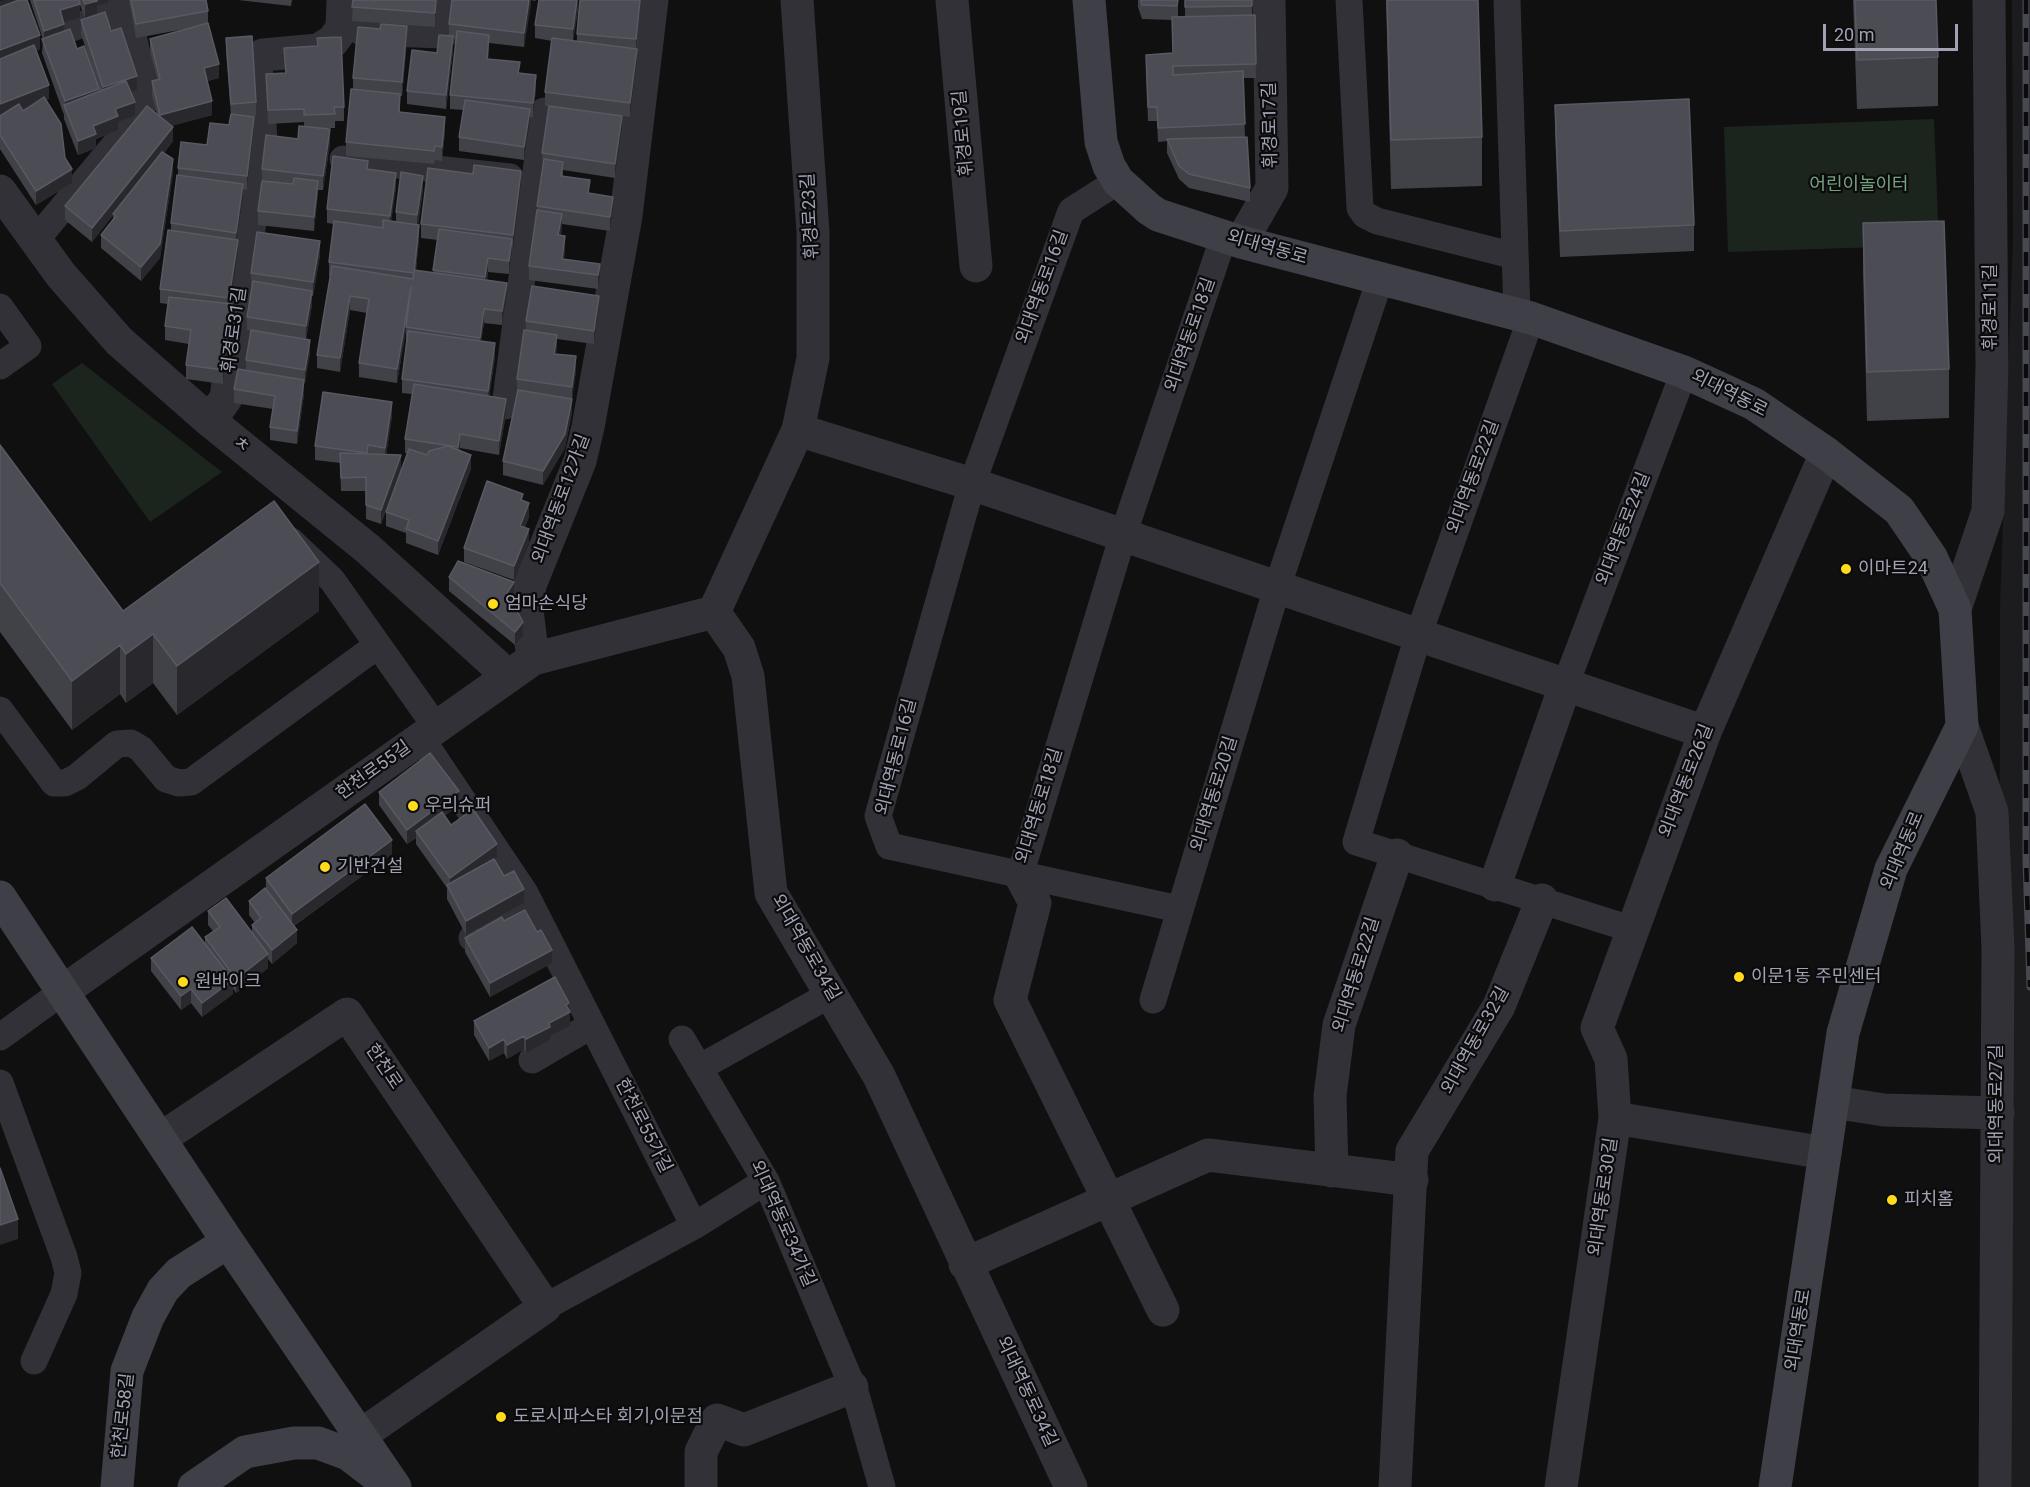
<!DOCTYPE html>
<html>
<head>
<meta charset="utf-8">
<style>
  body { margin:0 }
  #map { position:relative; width:2030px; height:1487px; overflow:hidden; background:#101011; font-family:Roboto,sans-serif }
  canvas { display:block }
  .scale { position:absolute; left:1823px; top:24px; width:135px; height:27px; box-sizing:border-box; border:3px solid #a0a2b4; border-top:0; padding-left:8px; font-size:18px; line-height:21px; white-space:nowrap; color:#a0a2b4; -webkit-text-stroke:4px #0b0b0c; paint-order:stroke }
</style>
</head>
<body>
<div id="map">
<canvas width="2030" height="1487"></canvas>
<div class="scale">20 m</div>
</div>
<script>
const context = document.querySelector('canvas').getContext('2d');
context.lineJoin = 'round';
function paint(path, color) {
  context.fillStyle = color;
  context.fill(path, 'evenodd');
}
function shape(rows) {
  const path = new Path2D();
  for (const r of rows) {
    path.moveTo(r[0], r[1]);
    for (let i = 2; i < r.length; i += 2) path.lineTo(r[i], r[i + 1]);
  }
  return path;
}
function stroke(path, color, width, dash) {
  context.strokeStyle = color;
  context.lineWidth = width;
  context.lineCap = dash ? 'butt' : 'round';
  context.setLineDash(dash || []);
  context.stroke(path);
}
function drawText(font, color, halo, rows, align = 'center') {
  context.font = font + ' Roboto,"Noto Sans KR",sans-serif';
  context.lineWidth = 4.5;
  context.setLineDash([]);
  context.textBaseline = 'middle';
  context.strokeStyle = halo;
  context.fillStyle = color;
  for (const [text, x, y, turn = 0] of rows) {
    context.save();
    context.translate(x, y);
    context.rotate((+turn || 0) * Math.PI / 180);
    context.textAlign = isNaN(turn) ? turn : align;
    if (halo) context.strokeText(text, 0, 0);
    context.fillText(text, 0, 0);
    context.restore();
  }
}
const built = shape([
  [2012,0,2030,0,2030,1487,1999,1487,2000,607,2013,238]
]);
const green = shape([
  [1934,119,1939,245,1728,252,1724,127],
  [82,363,222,472,150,522,52,384]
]);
const lane = shape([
  [1349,0,1360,208,1365,215,1377,221,1515,256],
  [1507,0,1517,314],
  [66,30,116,13],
  [343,159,510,177],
  [1118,181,1071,211,972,484,878,816,889,846,1179,909],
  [35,241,133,123,144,99],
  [0,307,28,346,0,366],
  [1531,318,1418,636,1356,842,1631,929],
  [505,406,544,111],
  [291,541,332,580,436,727],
  [1565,686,1684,372],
  [0,710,54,783,65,783,77,777,117,744,131,743,141,749,166,779,179,783,191,782,378,645],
  [421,738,525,893,694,1226],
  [1020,875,1123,535,1224,236],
  [472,938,531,906],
  [1153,1000,1277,588,1380,279],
  [0,1037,62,992],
  [682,1039,766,1181,856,1395,882,1487],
  [532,1060,592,1025],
  [699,1068,831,994],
  [0,1083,64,1257,68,1273,64,1294,34,1361],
  [545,1307,694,1226,766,1181]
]);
const street = shape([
  [122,0,144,99],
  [952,0,976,266],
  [362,29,443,32,448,0],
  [0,191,61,275,119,341,210,421,368,549,507,675],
  [1241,242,1272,188,1269,0],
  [210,421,226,398,261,140,256,65,263,55,318,50,333,41,342,28,343,0],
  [798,430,972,484,1705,732],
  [1955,609,1988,511,1992,367,1989,0],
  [714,612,739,648,748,676,771,893,879,1076,1071,1487],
  [714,612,798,430,813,358,813,232,797,0],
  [533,659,527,610,530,585,580,461,588,427,626,216,652,0],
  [1962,726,1992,812,1998,949,1995,1487],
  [1020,875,1035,903,1010,1000,1163,1310],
  [1495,885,1565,686],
  [62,992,533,659,714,612],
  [1833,1102,1884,1110,1998,1113],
  [1615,1118,1825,1153],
  [160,1139,347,1014,545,1307,361,1435],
  [1332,1171,1330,1096,1339,1025,1397,855],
  [965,1264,1208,1155,1412,1180],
  [701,1487,701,1452,717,1420,744,1430,852,1387],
  [1395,1487,1412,1151,1499,1006,1542,900],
  [1561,1487,1615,1118,1611,1059,1597,1028,1705,732,1826,453]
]);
const secondary = shape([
  [1089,0,1101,142,1109,166,1118,181,1149,209,1158,215,1241,242,1531,318,1684,372,1754,404,1826,453,1899,510,1931,557,1955,609,1962,726,1891,869,1843,1033,1775,1487],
  [0,897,228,1242,395,1487],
  [117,1487,127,1371,148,1317,163,1290,179,1273,228,1242],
  [194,1487,245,1452,294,1443,318,1443,348,1454,382,1480]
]);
const rail = shape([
  [2026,0,2026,859,2030,987]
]);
const wall = shape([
  [0,0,40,49,36,51,49,99,46,100,72,183,36,205,0,149],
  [30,0,108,0,108,3,97,6,97,14,111,31,137,90,131,92,135,116,118,122,118,130,96,139,96,148,78,155,64,119,64,115,42,53,43,39],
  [80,5,85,18,97,15,81,20,81,34,93,70,64,31,64,23,80,18],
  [129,0,206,0,208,11,208,24,219,78,207,81,212,115,171,126,173,141,164,153,173,173,160,258,141,281,101,248,101,235,113,219,113,215,92,242,65,220,65,206,157,114,152,95,152,81,157,80,150,52,150,39,190,28,136,38],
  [238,0,292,0,291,6],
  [353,0,437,0,435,27,352,21],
  [452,0,536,0,535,1,531,0,524,47,489,43,488,59,520,73,536,89,533,117,530,117,530,123,524,160,459,151,459,137,464,110,450,109,450,95,456,39,453,38,453,50,446,109,407,104,407,91,449,36,449,24],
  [578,0,578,9,573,41,577,41,577,34,640,9,637,49,637,63,630,117,586,111,622,130,615,178,563,170,563,177,590,194,613,211,610,231,562,224,561,235,565,250,564,259,600,264,600,278,598,289,529,280,529,266,543,167,542,153,549,106,545,106,545,92,552,41,535,38,535,25],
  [1138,0,1178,0,1178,17,1185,16,1185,0,1252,0,1252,15,1255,15,1256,78,1243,78,1245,137,1250,188,1250,202,1189,188,1179,179,1167,153,1167,141,1158,142,1157,121,1148,121,1146,69,1173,53,1172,20,1142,19,1138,7],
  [1386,0,1478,0,1482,137,1482,186,1391,189],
  [1853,0,1936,0,1938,57,1938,106,1857,109],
  [226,38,256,102,256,116,250,116,254,130,247,190,243,189,243,198,237,240,238,254,230,304,232,318,223,384,186,379,186,365,189,344,165,340,165,326,168,304,160,303,160,289,171,230,171,223,178,175,178,168,229,125,231,116,226,52],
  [317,38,344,107,344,121,335,121,335,128,321,128,330,143,323,190,318,190,314,231,258,225,258,211,262,181,262,169,298,139,304,126,304,122,268,124,266,74,285,73,284,48,317,46],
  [407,40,402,96,400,96,400,112,445,131,442,161,435,160,434,164,346,156,346,142,353,90,353,78],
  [1555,105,1694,225,1694,251,1560,257,1555,131],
  [368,169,396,187,391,221,396,222,396,212,423,189,418,225,419,239,416,270,433,273,438,240,421,238,421,224,521,185,509,274,488,272,487,280,507,297,502,325,484,323,481,341,495,357,489,397,506,413,499,455,460,448,460,451,471,469,438,555,406,543,406,533,386,526,386,512,408,453,405,453,405,439,412,394,402,393,402,379,407,341,406,340,406,330,397,383,359,377,359,363,367,313,350,310,340,372,317,368,317,355,330,276,329,276,329,262,334,224,327,223,327,209],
  [1863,223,1949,369,1949,418,1867,421,1863,272],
  [320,255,313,296,312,296,312,305,306,339,310,353,304,384,304,394,297,444,270,440,270,427,273,409,234,403,234,389,246,371,246,360,251,331,247,330,247,317,252,287,251,286,251,273],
  [599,310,594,344,557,339,556,354,576,370,572,399,572,412,565,448,543,485,503,475,503,461,518,393,517,393,517,379,526,330,526,321],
  [392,416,386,455,401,469,381,524,366,519,366,491,341,491,340,463,315,460,315,446],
  [0,445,123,611,319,611,177,715,153,683,126,703,120,694,72,730,0,632],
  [523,501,529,517,525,527,529,542,514,580,464,562,464,548],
  [449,577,514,596,512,601,523,636,515,645,449,591],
  [379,792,459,805,444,816,451,825,497,858,495,860,504,876,524,903,466,935,447,899,447,888,416,844,416,838,407,844,379,805],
  [392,854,294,926,297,943,272,964,268,959,268,968,236,993,233,988,233,994,202,1017,191,1003,181,1010,151,971,151,958,205,943,205,937,213,931,208,925,208,911,252,933,252,925,255,923,249,915,249,901,266,889,266,878],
  [504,921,552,963,490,997,465,952,465,938],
  [569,1010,570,1026,550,1036,550,1040,526,1053,524,1049,507,1059,504,1053,489,1061,474,1035,474,1021]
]);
const shadedWall = shape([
  [4,0,23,0,0,15,0,1],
  [95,0,108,0,108,3,97,6,97,14,85,18,85,4],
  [436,0,437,0,435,27,435,13],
  [529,0,531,0,531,5,524,47,524,33],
  [577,0,578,0,578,9,573,43,573,29],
  [640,0,640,9,636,53,636,39],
  [80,4,80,18,60,24,60,10],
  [64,24,64,38,44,45,44,31],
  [407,26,407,40,402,96,402,82],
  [40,35,40,49,0,64,0,50],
  [489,35,489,49,487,73,487,59],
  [453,36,453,50,446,109,446,95],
  [637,49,637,63,630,117,630,103],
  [219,64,219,78,204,82,204,68],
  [536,75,536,89,533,117,533,103],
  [137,76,137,90,103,101,103,87],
  [49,85,49,99,0,118,0,104],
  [99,89,99,103,65,105,65,101],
  [212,101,212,115,160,129,160,115],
  [135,102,135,116,118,122,118,130,96,139,96,148,78,155,78,141,93,126,115,109],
  [530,109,530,123,524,160,524,147],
  [622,116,622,130,615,178,615,164],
  [254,117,254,130,247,190,247,176],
  [445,117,445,131,442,161,442,147],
  [173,127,173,141,92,242,92,228],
  [330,129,330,143,323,190,323,176],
  [173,159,173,173,160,258,141,281,141,267],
  [72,169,72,183,36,205,36,191],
  [521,171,521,185,513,249,513,235],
  [396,173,396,187,390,230,390,216],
  [423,176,423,189,417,229,417,215],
  [318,181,318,195,314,231,314,217],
  [243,184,243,198,236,246,236,233],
  [613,197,613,211,610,231,610,217],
  [562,214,562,228,558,249,558,235],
  [419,225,419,239,414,287,414,273],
  [565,236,565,250,562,273,562,259],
  [512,239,512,252,509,274,509,261],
  [238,240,238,254,229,312,229,298],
  [320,241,320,255,313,296,313,282],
  [488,258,488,272,485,290,485,277],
  [600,264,600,278,598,289,598,275],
  [507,283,507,297,502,325,502,311],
  [411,287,406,330,397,383,397,369],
  [312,291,312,305,306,340,306,326],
  [350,296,350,310,340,372,340,358],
  [599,296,599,310,594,344,594,331],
  [232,304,232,318,223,384,223,370],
  [484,309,484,323,480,351,480,338],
  [557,335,557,349,554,368,554,354],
  [310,340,310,353,305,384,305,370],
  [495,343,495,357,488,405,488,391],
  [576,356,576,370,572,401,572,387],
  [304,380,304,394,297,444,297,431],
  [506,399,506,413,499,455,499,441],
  [572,399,572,412,565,448,543,485,543,471],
  [392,402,392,416,385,462,385,448],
  [460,434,460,448,458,461,458,447],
  [401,455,401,469,381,524,381,510],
  [471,455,471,469,438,555,438,541],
  [529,503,529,517,520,539,520,526],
  [529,529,529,542,514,580,514,566],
  [319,562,319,611,177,715,177,666],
  [514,582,514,596,507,607,507,593],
  [523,622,523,636,515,645,515,632],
  [153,634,153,683,126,703,126,654],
  [120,645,120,694,72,730,72,681],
  [459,791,459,805,419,835,416,831,416,838,407,844,407,830],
  [392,840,392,854,292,927,292,914],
  [497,844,497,858,450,892,450,878],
  [524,889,524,903,466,935,466,921],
  [297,930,297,943,272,964,272,950],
  [552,950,552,963,490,997,490,983],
  [268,954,268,968,236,993,236,979],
  [233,980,233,994,202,1017,202,1003],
  [191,989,191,1003,181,1010,181,996],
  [569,1003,570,1026,550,1036,550,1040,526,1053,526,1039,549,1023,566,1005],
  [524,1036,524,1049,507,1059,507,1045],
  [504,1039,504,1053,489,1061,489,1048],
  [18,1219,18,1239,0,1245,0,1225]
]);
const building = shape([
  [19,0,27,0,40,35,0,50,0,7,19,0],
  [34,0,79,0,80,4,60,10,64,24,44,31,34,0],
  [83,0,97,0,97,1,85,4,83,0],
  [131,0,206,0,208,11,136,24,131,0],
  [353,0,436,0,435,13,352,7,353,0],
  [452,0,529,0,524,33,449,24,452,0],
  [539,0,577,0,573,29,535,25,539,0],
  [580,0,640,0,636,39,577,34,580,0],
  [1141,0,1178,0,1177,6,1142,5,1141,0],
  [1185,0,1252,0,1252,6,1185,7,1185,0],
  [1387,0,1478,0,1482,137,1391,140,1387,0],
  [1855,0,1936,0,1938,57,1857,60,1855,0],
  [105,12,111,31,121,28,137,76,103,87,81,20,105,12],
  [1255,15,1256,64,1173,66,1173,75,1243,71,1245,124,1158,128,1157,107,1148,107,1146,55,1173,53,1172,17,1255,15],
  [208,23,219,64,204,68,212,101,160,115,152,81,160,79,150,39,208,23],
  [381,24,407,26,402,82,353,78,358,27,380,29,381,24],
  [70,29,77,49,84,46,99,89,65,101,42,39,70,29],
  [457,31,489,35,487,59,520,62,518,73,536,75,533,103,450,95,457,31],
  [439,35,453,36,446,95,407,91,412,50,437,53,439,35],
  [252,36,256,102,231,104,226,38,252,36],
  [341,37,344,107,334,107,335,114,304,115,304,109,268,110,266,74,286,73,284,48,318,46,317,38,341,37],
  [552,38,637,49,630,103,545,92,552,38],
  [34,45,49,85,0,104,0,59,34,45],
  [126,81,135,102,115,109,118,116,93,126,96,134,78,141,64,105,126,81],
  [351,89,400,94,399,112,445,117,442,147,435,146,434,151,346,142,351,89],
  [44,97,61,124,65,158,72,169,36,191,0,135,0,116,19,104,23,111,44,97],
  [1689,99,1694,225,1560,231,1555,105,1689,99],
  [465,100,530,109,524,147,459,137,465,100],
  [147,106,173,127,92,228,65,206,147,106],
  [549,106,622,116,615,164,542,153,549,106],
  [231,114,254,117,247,176,178,168,181,142,207,145,210,123,229,125,231,114],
  [299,126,330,129,323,176,262,169,266,135,298,139,299,126],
  [1247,137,1250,188,1189,174,1179,166,1167,139,1247,137],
  [162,152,173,159,160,244,141,267,101,235,116,216,113,214,162,152],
  [333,156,368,161,367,169,396,173,390,216,327,209,333,156],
  [544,159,563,162,561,176,590,180,588,193,613,197,610,217,537,206,544,159],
  [474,165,521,171,513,235,421,224,428,168,473,174,474,165],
  [401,172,423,176,417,215,396,212,401,172],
  [177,175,243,184,236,233,171,223,177,175],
  [294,178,318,181,314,217,258,211,262,181,293,184,294,178],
  [537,210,562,214,558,235,565,236,562,259,600,264,598,275,529,266,537,210],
  [383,220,419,225,414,273,329,262,334,221,383,228,383,220],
  [1944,221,1949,369,1867,372,1863,223,1944,221],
  [439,229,512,239,509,261,488,258,485,277,433,270,439,229],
  [168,230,238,240,229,298,160,289,168,230],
  [257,232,320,241,313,282,251,273,257,232],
  [332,266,413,279,414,270,507,283,502,311,484,309,480,338,406,327,411,287,397,369,359,363,369,299,350,296,340,358,317,355,332,266],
  [253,281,312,291,306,326,247,317,253,281],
  [532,286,599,296,594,331,526,321,532,286],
  [169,297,232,304,223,370,186,365,191,330,165,326,169,297],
  [251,330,310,340,305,370,246,360,251,330],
  [524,330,557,335,554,354,576,356,572,387,517,379,524,330],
  [408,331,495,343,488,391,402,379,408,331],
  [238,369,304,380,297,431,270,427,275,396,234,389,238,369],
  [414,384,506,399,499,441,460,434,458,447,405,439,414,384],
  [518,390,572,399,565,434,543,471,503,461,518,390],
  [323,392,392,402,385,448,368,445,367,453,315,446,323,392],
  [0,445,123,611,274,501,319,562,177,666,153,634,126,654,120,645,72,681,0,583,0,445],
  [448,446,471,455,438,541,406,529,409,520,386,512,409,449,427,455,429,451,448,446],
  [340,453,401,455,381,510,366,505,366,477,341,478,340,453],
  [487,481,523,494,521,500,529,503,520,526,529,529,514,566,464,548,487,481],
  [458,561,514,582,507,593,523,622,515,632,449,577,458,561],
  [430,753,459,791,407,830,379,792,430,753],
  [365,804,392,840,292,914,266,878,365,804],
  [473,809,497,844,450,878,416,831,442,812,451,825,473,809],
  [494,859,504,876,514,871,524,889,466,921,447,885,494,859],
  [265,888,297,930,272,950,252,925,261,918,249,901,265,888],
  [226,898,268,954,236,979,205,937,220,927,208,911,226,898],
  [525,910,537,932,541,930,552,950,490,983,465,938,502,917,504,921,525,910],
  [192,927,233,980,202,1003,191,989,181,996,151,958,192,927],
  [555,977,569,1003,566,1005,570,1012,549,1023,550,1027,526,1039,524,1036,507,1045,504,1039,489,1048,474,1021,555,977],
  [0,1168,18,1219,0,1225,0,1168]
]);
const markers = [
  [1846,569,6,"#ffdb1a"],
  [493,604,6,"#ffdb1a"],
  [413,806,6,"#ffdb1a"],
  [325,867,6,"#ffdb1a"],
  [1739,977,6,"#ffdb1a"],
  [183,982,6,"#ffdb1a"],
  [1892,1200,6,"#ffdb1a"],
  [501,1417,6,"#ffdb1a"]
];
const streetNames = [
  ["휘경로17길",1271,125,-91],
  ["휘경로19길",964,133,-95],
  ["휘경로23길",811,216,-93],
  ["외대역동로",1267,248,16],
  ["외대역동로16길",1043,287,-70],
  ["휘경로11길",1991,307,-90],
  ["휘경로31길",235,330,-82],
  ["외대역동로18길",1191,335,-71],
  ["외대역동로",1729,394,27],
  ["ㅊ",241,445,39],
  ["외대역동로22길",1474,477,-70],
  ["외대역동로12가길",562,499,-70],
  ["외대역동로24길",1624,529,-69],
  ["외대역동로16길",897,757,-76],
  ["한천로55길",374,771,-36],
  ["외대역동로26길",1687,781,-69],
  ["외대역동로20길",1215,794,-73],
  ["외대역동로18길",1040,806,-73],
  ["외대역동로",1903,851,-67],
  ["외대역동로34길",805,948,60],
  ["외대역동로22길",1357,975,-73],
  ["외대역동로32길",1476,1041,-61],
  ["한천로",383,1067,56],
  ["외대역동로27길",1997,1104,-90],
  ["한천로55가길",643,1126,63],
  ["외대역동로30길",1604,1197,-82],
  ["외대역동로34가길",782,1224,66],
  ["외대역동로",1799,1330,-81],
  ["외대역동로34길",1026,1392,65],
  ["한천로58길",124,1416,-84]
];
const parkNames = [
  ["어린이놀이터",1859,185]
];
const poiNames = [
  ["이마트24",1858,569],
  ["엄마손식당",505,604],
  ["우리슈퍼",425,806],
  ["기반건설",337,867],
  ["이문1동 주민센터",1751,977],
  ["원바이크",195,982],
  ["피치홈",1904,1200],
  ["도로시파스타 회기,이문점",513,1417]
];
paint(built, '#1c1c1e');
paint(green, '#1c241e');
stroke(lane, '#313137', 27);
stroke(street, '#313137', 33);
stroke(secondary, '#3e3f47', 33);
stroke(rail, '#474850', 7);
stroke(rail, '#0b0b0c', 4.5, [14]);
paint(wall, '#414148');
paint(shadedWall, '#29292d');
paint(building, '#4b4c54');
stroke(building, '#595963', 1.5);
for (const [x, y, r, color] of markers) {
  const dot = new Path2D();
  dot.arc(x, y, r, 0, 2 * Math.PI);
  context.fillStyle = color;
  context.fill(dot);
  stroke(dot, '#0b0b0c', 2);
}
drawText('18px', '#a0a2b4', '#0b0b0c', streetNames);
drawText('18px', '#75a17f', '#0b0b0c', parkNames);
drawText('18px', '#a0a2b4', '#0b0b0c', poiNames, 'left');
</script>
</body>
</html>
